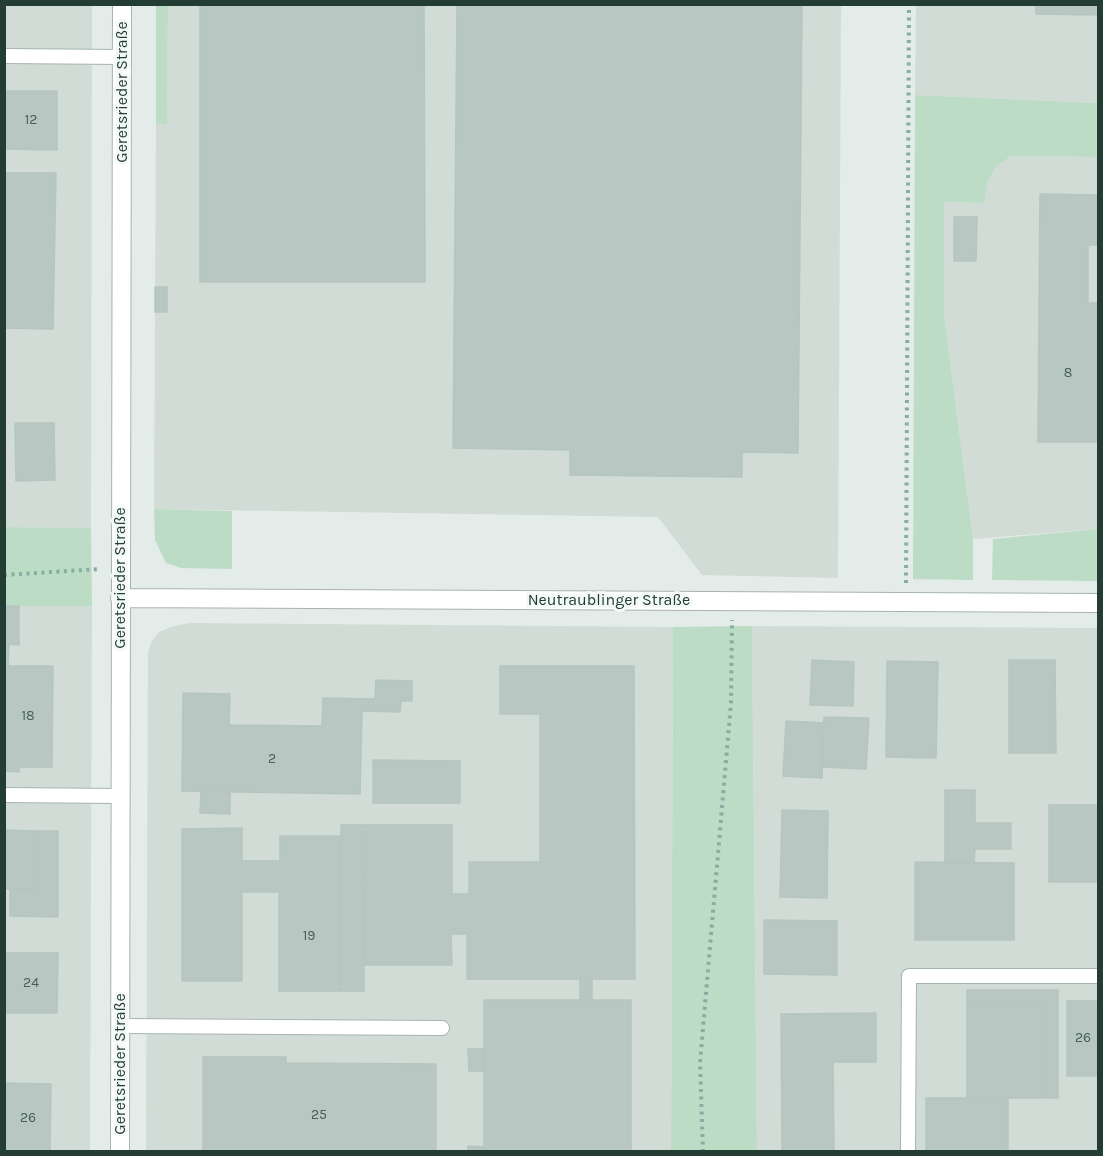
<!DOCTYPE html>
<html>
<head>
<meta charset="utf-8">
<style>
  body { margin:0 }
  #map { position:relative; width:1103px; height:1156px; overflow:hidden; background:#e3ece8; font-family:Karla,sans-serif }
  canvas { display:block }
  .frame { position:absolute; inset:0; border:6px solid #233d35; pointer-events:none }
</style>
</head>
<body>
<div id="map">
<canvas width="1103" height="1156"></canvas>
<div class="frame"></div>
</div>
<script>
const context = document.querySelector('canvas').getContext('2d');
context.lineJoin = 'round';
function paint(path, color) {
  context.fillStyle = color;
  context.fill(path, 'evenodd');
}
function shape(rows) {
  const path = new Path2D();
  for (const r of rows) {
    path.moveTo(r[0], r[1]);
    for (let i = 2; i < r.length; i += 2) path.lineTo(r[i], r[i + 1]);
  }
  return path;
}
function stroke(path, color, width, dash) {
  context.strokeStyle = color;
  context.lineWidth = width;
  context.lineCap = dash ? 'butt' : 'round';
  context.setLineDash(dash || []);
  context.stroke(path);
}
function drawText(font, color, halo, rows, align = 'center') {
  context.font = font + ' Karla,sans-serif';
  context.lineWidth = 6;
  context.setLineDash([]);
  context.textBaseline = 'middle';
  context.strokeStyle = halo;
  context.fillStyle = color;
  for (const [text, x, y, turn = 0] of rows) {
    context.save();
    context.translate(x, y);
    context.rotate((+turn || 0) * Math.PI / 180);
    context.textAlign = isNaN(turn) ? turn : align;
    if (halo) context.strokeText(text, 0, 0);
    context.fillText(text, 0, 0);
    context.restore();
  }
}
const built = shape([
  [5,5,92,5,91,528,5,527],
  [168,5,841,5,838,578,702,575,658,517,154,509,156,123,167,123],
  [916,5,1098,5,1098,103,915,95],
  [1011,156,1098,157,1098,529,973,539,944,311,944,202,983,203,988,181,996,167],
  [5,606,92,606,90,1151,5,1152],
  [189,623,673,627,671,1151,146,1152,148,653,151,642,159,632,171,627],
  [752,626,1098,628,1098,1151,757,1151]
]);
const green = shape([
  [156,5,168,5,167,124,156,123],
  [915,95,1098,103,1098,157,1011,156,996,167,988,181,984,203,944,202,944,312,973,539,973,580,913,579],
  [154,509,232,511,232,569,181,568,166,563,155,540],
  [5,527,91,528,92,606,5,606],
  [1098,529,1098,581,992,580,993,539],
  [752,626,757,1151,671,1151,673,627]
]);
const building = shape([
  [200,4,424,4,425,282,200,282,200,4],
  [457,4,802,4,798,453,742,452,742,477,570,475,570,450,453,448,457,4],
  [1036,4,1098,4,1098,15,1036,14,1036,4],
  [4,91,57,91,57,150,4,149,4,91],
  [4,173,56,173,53,329,4,328,4,173],
  [1040,194,1098,195,1098,245,1088,245,1088,303,1098,303,1098,442,1038,442,1040,194],
  [954,217,977,217,976,261,954,261,954,217],
  [155,287,167,287,167,312,155,312,155,287],
  [15,423,54,423,55,480,16,481,15,423],
  [4,606,19,606,19,645,9,644,8,666,53,666,52,767,19,767,19,772,4,771,4,606],
  [812,660,854,662,853,706,810,705,812,660],
  [1009,660,1055,660,1056,753,1009,753,1009,660],
  [887,661,938,662,936,758,886,757,887,661],
  [500,666,634,666,635,979,467,979,467,934,451,934,452,965,364,965,363,825,452,825,452,894,469,894,469,862,540,862,540,714,500,714,500,666],
  [376,680,412,681,412,701,401,701,400,712,362,711,360,794,182,791,183,693,230,694,229,725,322,726,323,698,375,699,376,680],
  [824,717,869,718,866,769,822,767,824,717],
  [786,721,824,723,822,778,783,776,786,721],
  [373,760,460,761,460,803,373,803,373,760],
  [945,790,975,790,975,823,1011,823,1011,849,975,849,974,863,945,863,945,790],
  [201,791,230,792,230,814,200,813,201,791],
  [1049,805,1098,805,1098,882,1049,882,1049,805],
  [782,810,828,811,827,898,780,897,782,810],
  [341,825,363,825,364,991,340,991,341,825],
  [242,828,242,861,280,861,280,836,340,836,340,991,279,991,279,892,242,892,242,981,182,981,182,829,242,828],
  [4,830,35,831,35,889,4,889,4,830],
  [35,831,58,831,58,917,10,916,10,889,35,889,35,831],
  [915,862,1014,863,1014,940,915,940,915,862],
  [764,920,837,921,837,975,764,974,764,920],
  [4,953,58,953,57,1013,4,1013,4,953],
  [580,979,592,979,592,1000,580,1000,580,979],
  [967,990,1058,990,1058,1098,1042,1098,1042,1004,967,1004,967,990],
  [484,1000,631,1000,631,1152,484,1152,484,1000],
  [1067,1001,1098,1001,1098,1076,1067,1076,1067,1001],
  [967,1004,1042,1004,1042,1098,967,1098,967,1004],
  [876,1013,876,1062,833,1062,834,1152,782,1152,781,1014,876,1013],
  [468,1049,484,1049,484,1071,469,1071,468,1049],
  [203,1057,286,1057,286,1063,436,1064,436,1152,203,1152,203,1057],
  [4,1083,51,1084,50,1152,4,1152,4,1083],
  [926,1098,1008,1098,1008,1152,926,1152,926,1098],
  [468,1146,484,1147,484,1152,468,1152,468,1146]
]);
const path = shape([
  [4,575,100,569],
  [906,583,909,4],
  [703,1152,700,1063,731,703,732,620]
]);
const service = shape([
  [4,56,122,57],
  [4,795,120,796],
  [120,1026,442,1028],
  [908,1152,909,976,1098,976]
]);
const minor = shape([
  [120,598,1098,603],
  [120,1152,122,4]
]);
const numberNames = [
  ["12",31,120],
  ["8",1068,373],
  ["18",28,716],
  ["2",272,759],
  ["19",309,936],
  ["24",31,983],
  ["26",1083,1038],
  ["25",319,1115],
  ["26",28,1118]
];
const streetNames = [
  ["Geretsrieder Straße",122,92,-90],
  ["Geretsrieder Straße",120,578,-90],
  ["Neutraublinger Straße",609,600],
  ["Geretsrieder Straße",120,1064,-90]
];
paint(built, '#d1dcd7');
paint(green, '#bddcc5');
paint(building, '#b8c7c1');
stroke(building, '#b5c5bf', 1.5);
stroke(service, '#a6b4af', 16);
stroke(minor, '#a6b4af', 20);
stroke(path, '#84aea1', 4, [3, 4.5]);
stroke(service, '#fff', 14);
stroke(minor, '#fff', 18);
drawText('14px', '#486058', null, numberNames);
drawText('16px', '#233d35', '#f3f9f6', streetNames);
</script>
</body>
</html>
